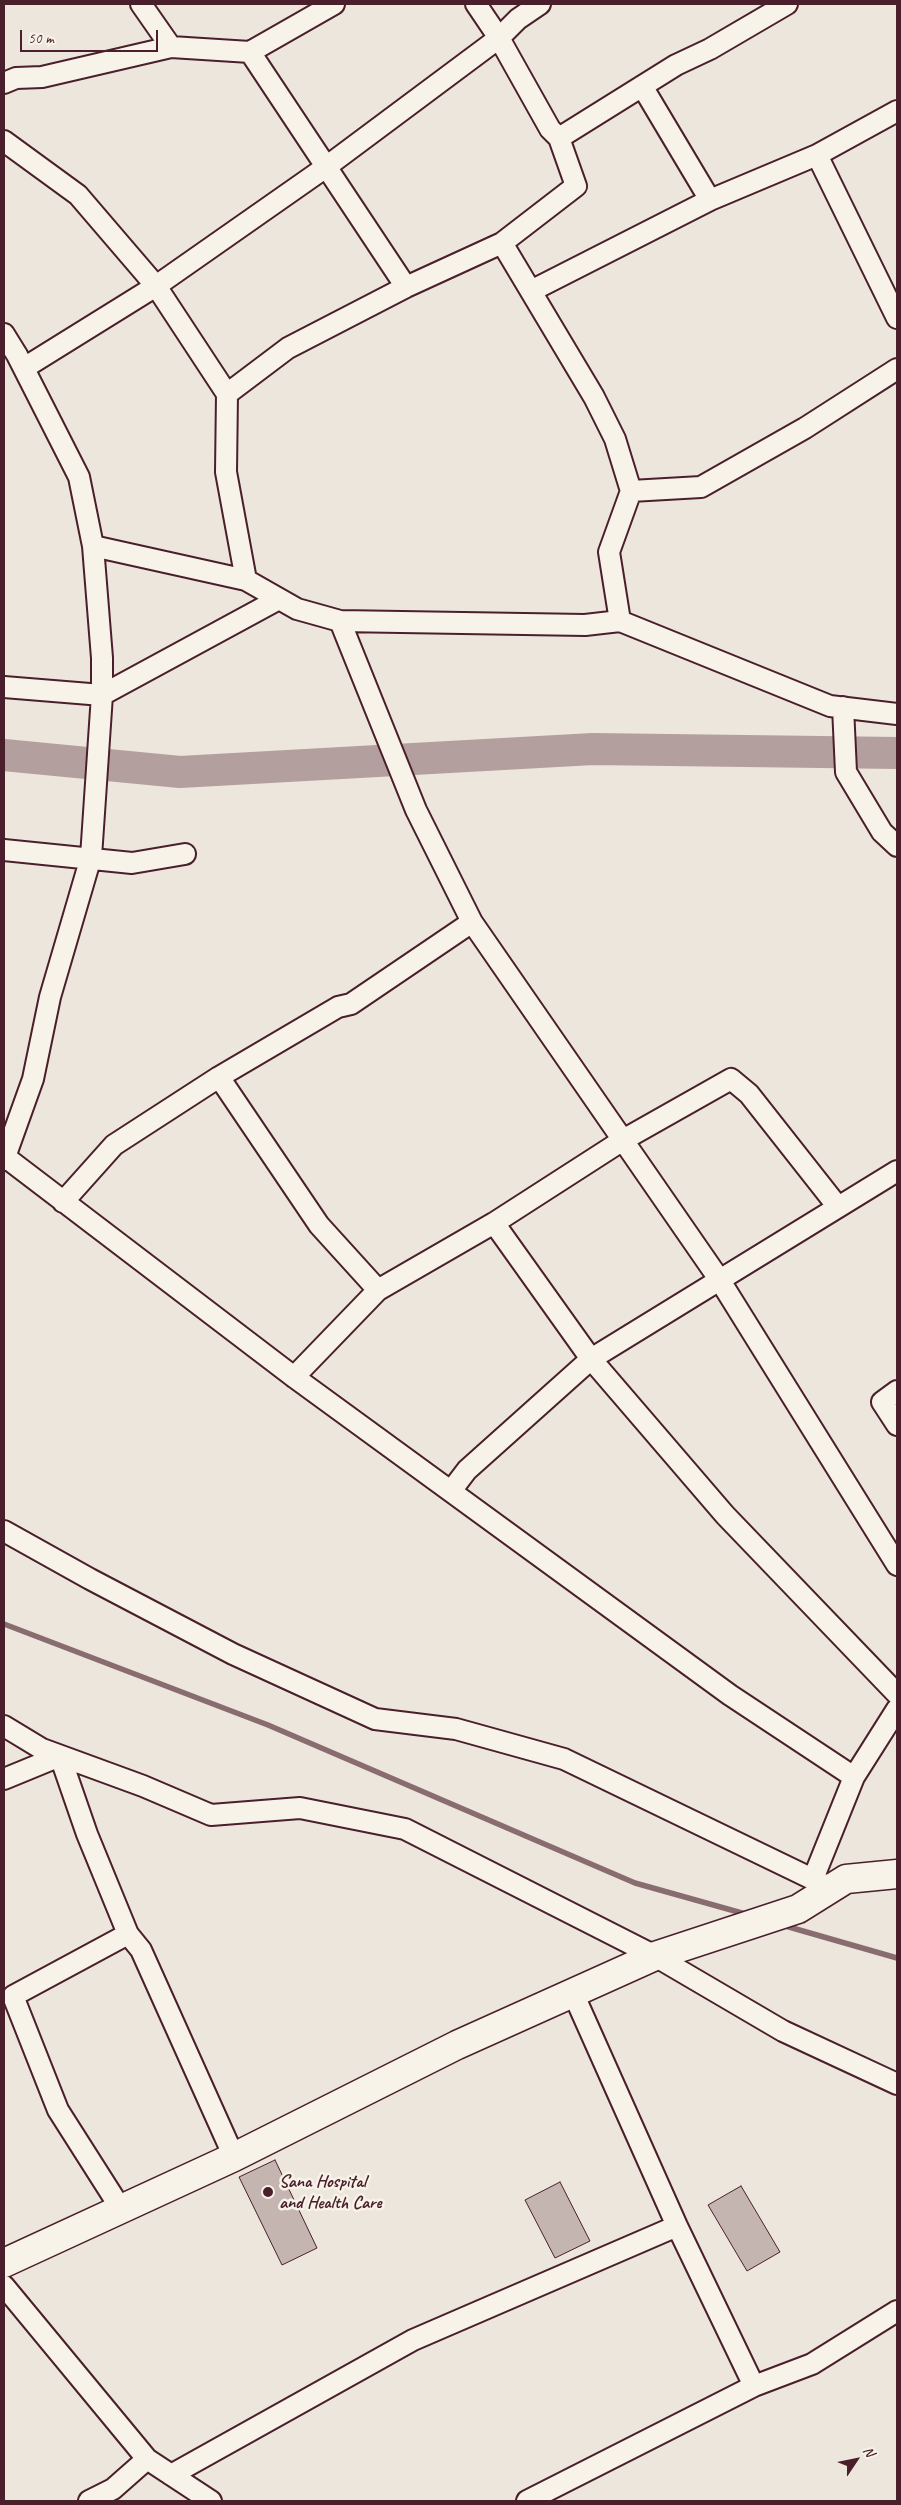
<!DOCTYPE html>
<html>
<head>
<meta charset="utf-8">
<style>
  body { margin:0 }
  #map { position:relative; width:901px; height:2505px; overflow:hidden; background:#ece6dd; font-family:Caveat,sans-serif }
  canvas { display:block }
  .frame { position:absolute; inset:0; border:5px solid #4a1f2b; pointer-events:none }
  .north { position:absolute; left:831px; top:2435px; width:50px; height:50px; -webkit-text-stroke:4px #f7f3e8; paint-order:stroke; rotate:56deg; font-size:14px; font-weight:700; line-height:20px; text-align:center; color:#4a1f2b }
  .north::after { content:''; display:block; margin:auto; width:18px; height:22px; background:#4a1f2b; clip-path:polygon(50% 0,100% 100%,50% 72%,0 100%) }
  .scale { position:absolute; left:20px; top:30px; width:138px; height:22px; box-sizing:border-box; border:2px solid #4a1f2b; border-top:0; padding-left:6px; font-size:15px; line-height:18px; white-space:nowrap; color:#4a1f2b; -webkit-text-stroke:4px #f7f3e8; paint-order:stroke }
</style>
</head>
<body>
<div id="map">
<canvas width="901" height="2505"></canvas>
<div class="frame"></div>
<div class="north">N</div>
<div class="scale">50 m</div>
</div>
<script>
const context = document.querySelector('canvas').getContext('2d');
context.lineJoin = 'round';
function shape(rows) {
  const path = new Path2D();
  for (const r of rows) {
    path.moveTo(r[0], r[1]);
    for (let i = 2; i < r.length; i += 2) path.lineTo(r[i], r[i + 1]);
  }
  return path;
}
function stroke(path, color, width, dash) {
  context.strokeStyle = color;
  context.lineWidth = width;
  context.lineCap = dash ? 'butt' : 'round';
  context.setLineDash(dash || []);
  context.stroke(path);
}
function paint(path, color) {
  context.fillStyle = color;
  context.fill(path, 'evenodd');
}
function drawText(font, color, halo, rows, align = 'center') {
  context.font = font + ' Caveat,sans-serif';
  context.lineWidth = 5;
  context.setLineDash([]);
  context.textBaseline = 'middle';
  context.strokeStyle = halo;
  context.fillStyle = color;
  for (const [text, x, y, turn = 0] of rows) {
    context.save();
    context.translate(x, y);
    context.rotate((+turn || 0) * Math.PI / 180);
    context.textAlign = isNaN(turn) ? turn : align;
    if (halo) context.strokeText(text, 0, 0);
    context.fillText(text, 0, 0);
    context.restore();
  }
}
const stream = shape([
  [4,1624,268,1725,635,1883,749,1915],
  [782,1925,897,1958]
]);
const river = shape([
  [4,755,180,772,593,749,897,753]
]);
const building = shape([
  [275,2160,317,2248,282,2265,239,2177,275,2160],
  [560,2182,590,2241,555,2258,525,2200,560,2182],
  [741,2186,780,2252,747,2271,708,2205,741,2186]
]);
const street = shape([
  [141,4,171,47],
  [250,52,406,287],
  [4,83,16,78,42,77,171,47,250,52,334,4],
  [642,86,710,200,817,155,897,111],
  [559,138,676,65,710,49,787,4],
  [4,141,78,195,156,286,227,394,226,472,246,580],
  [817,155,897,318],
  [502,243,594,397,615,439,631,491,609,552,620,621,830,706,897,714],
  [531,291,710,200],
  [4,334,17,355,79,477,93,546,102,658,102,695,91,857,50,997,33,1079,4,1160],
  [24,368,156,286,326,167,499,38,518,19,540,4],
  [227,394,288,348,406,287,502,243,576,186,559,138,550,129,499,38,476,4],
  [631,491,701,487,805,428,897,369],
  [93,546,246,580,297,609,340,621,416,810,472,922,719,1279,897,1565],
  [340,621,585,625,620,621],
  [4,687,102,695,279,599],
  [843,707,846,772,882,832,897,846],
  [4,850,132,863,185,854],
  [219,1077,319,1225,378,1290],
  [4,1156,294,1377,730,1695,854,1777],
  [63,1202,114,1145,219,1077,338,1007,351,1004,472,922],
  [494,1223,591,1359,725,1515,897,1694],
  [294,1377,378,1290,494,1223,623,1140,731,1079,749,1094,838,1207],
  [897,1391,882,1402,897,1425],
  [451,1491,467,1470,591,1359,897,1171],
  [4,1531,90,1579,233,1654,375,1719,456,1729,564,1759,831,1888],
  [4,1726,42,1749,143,1786,211,1815,300,1808,405,1829,655,1956,783,2031,897,2084],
  [4,1779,60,1756,87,1834,128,1934,141,1950,234,2157],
  [813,1879,854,1777,897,1709],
  [573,1993,677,2226,754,2386],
  [121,2209,58,2110,13,1996,128,1934],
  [4,2286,147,2459,211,2501],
  [171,2475,413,2340,677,2226],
  [89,2501,113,2489,147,2459],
  [527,2501,754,2386,812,2364,897,2311]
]);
const secondary = shape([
  [4,2263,234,2157,457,2045,655,1956,798,1909,846,1879,897,1874]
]);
const markers = [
  [268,2192,6,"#4a1f2b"]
];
const poiNames = [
  ["Sana Hospital",279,2182],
  ["and Health Care",279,2203]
];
stroke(stream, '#896c6f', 5.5);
stroke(river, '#b39f9d', 32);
paint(building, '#c4b5b0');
stroke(building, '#4a1f2b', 1);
stroke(street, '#4a1f2b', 24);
stroke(secondary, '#4a1f2b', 31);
stroke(street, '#f7f3e8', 20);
stroke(secondary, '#f7f3e8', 28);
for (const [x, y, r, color] of markers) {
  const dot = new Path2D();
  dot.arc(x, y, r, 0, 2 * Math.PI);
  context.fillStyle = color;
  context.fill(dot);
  stroke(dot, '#f7f3e8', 2);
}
drawText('bold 18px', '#4a1f2b', '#f7f3e8', poiNames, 'left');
</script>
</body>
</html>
